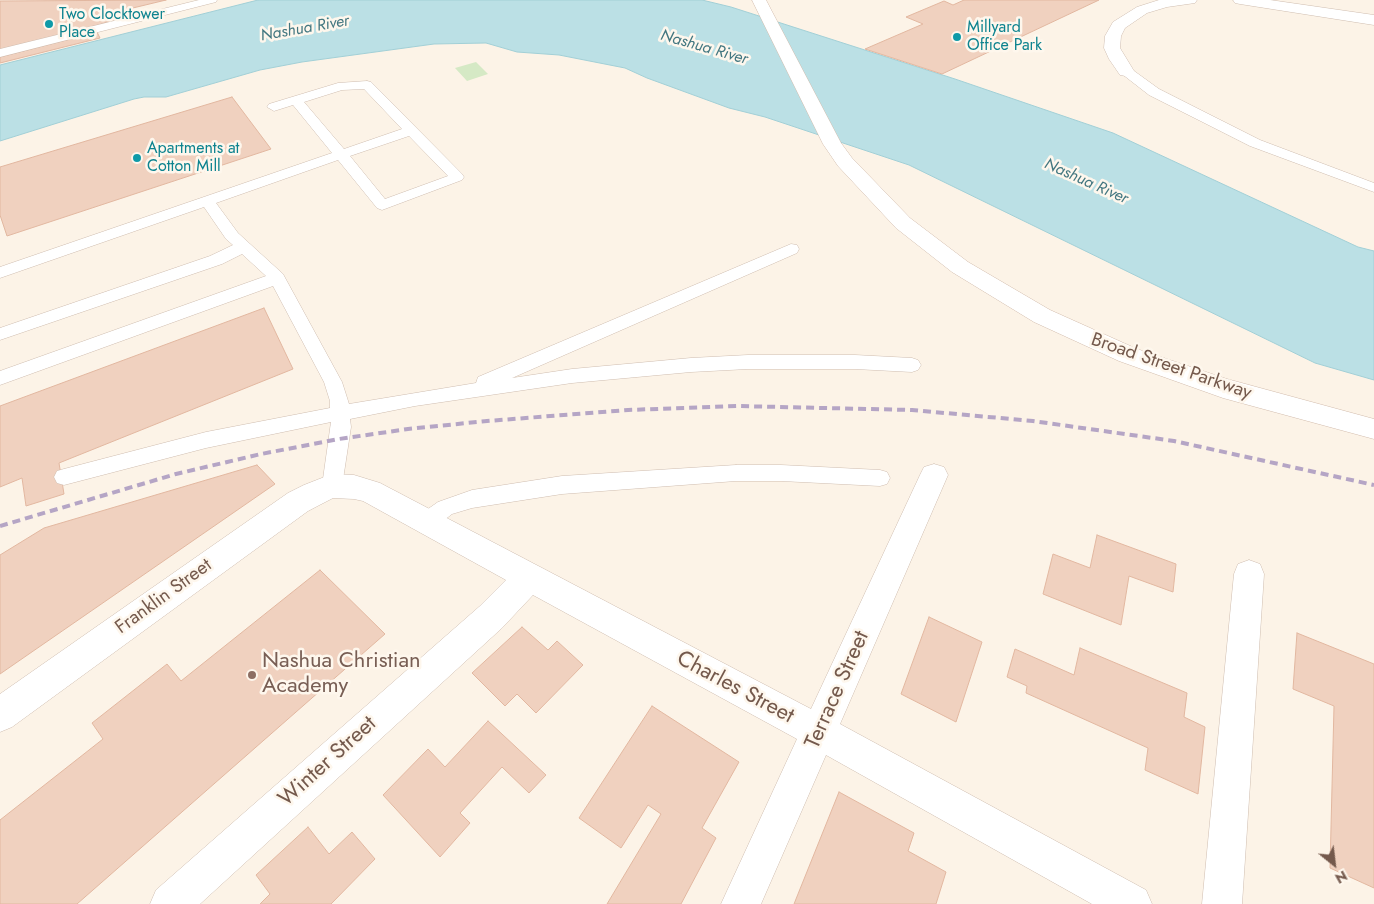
<!DOCTYPE html>
<html>
<head>
<meta charset="utf-8">
<style>
  body { margin:0 }
  #map { position:relative; width:1374px; height:904px; overflow:hidden; background:#fcf3e7; font-family:Jost,sans-serif }
  canvas { display:block }
  .north { position:absolute; left:1309px; top:839px; width:50px; height:50px; -webkit-text-stroke:4px #fef7ed; paint-order:stroke; rotate:151deg; font-size:14px; font-weight:700; line-height:20px; text-align:center; color:#74594c }
  .north::after { content:''; display:block; margin:auto; width:18px; height:22px; background:#74594c; clip-path:polygon(50% 0,100% 100%,50% 72%,0 100%) }
</style>
</head>
<body>
<div id="map">
<canvas width="1374" height="904"></canvas>
<div class="north">N</div>
</div>
<script>
const context = document.querySelector('canvas').getContext('2d');
context.lineJoin = 'round';
function paint(path, color) {
  context.fillStyle = color;
  context.fill(path, 'evenodd');
}
function shape(rows) {
  const path = new Path2D();
  for (const r of rows) {
    path.moveTo(r[0], r[1]);
    for (let i = 2; i < r.length; i += 2) path.lineTo(r[i], r[i + 1]);
  }
  return path;
}
function stroke(path, color, width, dash) {
  context.strokeStyle = color;
  context.lineWidth = width;
  context.lineCap = dash ? 'butt' : 'round';
  context.setLineDash(dash || []);
  context.stroke(path);
}
function drawText(font, color, halo, rows, align = 'center') {
  context.font = font + ' Jost,sans-serif';
  context.lineWidth = 5;
  context.setLineDash([]);
  context.textBaseline = 'middle';
  context.strokeStyle = halo;
  context.fillStyle = color;
  for (const [text, x, y, turn = 0] of rows) {
    context.save();
    context.translate(x, y);
    context.rotate((+turn || 0) * Math.PI / 180);
    context.textAlign = isNaN(turn) ? turn : align;
    if (halo) context.strokeText(text, 0, 0);
    context.fillText(text, 0, 0);
    context.restore();
  }
}
const green = shape([
  [476,62,488,74,467,81,455,68]
]);
const water = shape([
  [258,0,702,0,731,7,955,79,1113,133,1358,247,1374,251,1374,380,1315,363,909,165,765,117,729,108,647,78,625,68,559,55,517,52,486,43,434,44,302,62,260,70,166,97,144,97,134,99,0,141,0,65,258,0]
]);
const building = shape([
  [166,0,112,13,116,19,99,25,0,50,0,1,166,0],
  [964,0,1099,0,942,74,865,49,923,24,906,17,944,1,953,5,964,0],
  [97,32,100,38,0,63,0,57,97,32],
  [232,97,271,149,7,236,0,215,0,167,232,97],
  [264,308,293,369,59,463,64,494,26,506,22,478,0,487,0,406,264,308],
  [257,465,275,484,0,674,0,555,44,528,257,465],
  [1097,535,1176,564,1173,592,1129,576,1121,625,1043,594,1053,554,1090,568,1097,535],
  [320,570,385,634,77,904,0,904,0,820,103,739,92,723,167,664,181,681,320,570],
  [929,617,982,642,956,722,901,694,929,617],
  [522,627,548,650,557,641,583,665,536,713,517,694,505,706,472,673,522,627],
  [1297,633,1374,664,1374,888,1330,868,1334,706,1293,689,1297,633],
  [1080,648,1187,693,1184,717,1205,727,1198,794,1145,770,1148,748,1026,693,1027,686,1007,677,1015,649,1074,675,1080,648],
  [652,706,739,762,702,828,716,838,681,904,607,904,661,814,648,805,621,848,579,818,652,706],
  [488,721,546,775,529,793,502,767,460,813,470,823,440,857,383,795,428,749,445,767,488,721],
  [839,792,914,833,908,851,946,872,936,904,794,904,839,792],
  [308,827,329,854,352,832,375,859,331,904,260,904,270,894,256,875,308,827]
]);
const lane = shape([
  [199,0,217,0,216,2,0,57,0,49,199,0],
  [1126,67,1130,68,1159,89,1260,140,1374,183,1374,192,1250,146,1149,95,1122,74,1120,71,1126,67],
  [367,81,371,82,462,174,464,177,462,180,382,210,377,208,338,160,216,203,238,233,283,274,342,382,349,404,476,383,478,377,791,244,797,245,799,249,797,253,512,378,572,369,691,358,748,355,855,355,912,358,918,360,921,365,918,370,912,372,855,369,748,369,691,372,572,383,415,406,350,419,351,427,342,486,339,492,332,495,325,492,322,486,331,422,206,448,64,485,57,483,54,477,57,471,64,469,206,432,330,408,330,401,324,382,273,286,0,385,0,371,266,276,242,254,222,264,0,340,0,328,210,256,233,245,226,239,204,207,0,278,0,267,332,153,293,105,274,111,267,107,269,104,338,83,367,81],
  [364,89,402,129,344,149,304,102,342,90,364,89],
  [409,136,448,176,385,199,350,156,409,136],
  [736,465,781,465,880,470,887,472,890,478,887,484,880,486,781,481,736,481,562,494,472,508,452,514,434,528,426,531,418,528,415,522,418,516,438,502,472,490,562,476,736,465]
]);
const street = shape([
  [1159,0,1197,0,1195,3,1167,7,1147,13,1125,28,1121,36,1120,48,1134,71,1132,75,1126,76,1120,75,1109,59,1104,48,1105,36,1113,22,1137,7,1159,0],
  [1233,0,1270,0,1374,15,1374,25,1240,4,1235,3,1233,0],
  [934,464,944,467,948,475,840,724,1146,890,1152,904,1092,904,826,755,761,904,721,904,797,739,533,595,502,628,200,904,150,904,156,890,480,606,506,580,363,501,354,499,333,498,308,511,12,727,0,732,0,694,288,493,304,485,332,474,354,475,380,483,811,709,920,475,924,467,934,464],
  [1249,560,1260,564,1264,574,1242,904,1202,904,1234,574,1238,564,1249,560]
]);
const secondary = shape([
  [752,0,766,0,841,143,852,158,910,218,968,262,1050,310,1137,349,1227,379,1374,419,1374,439,1223,398,1119,361,1034,322,952,272,896,228,838,166,823,144,752,0]
]);
const rail = shape([
  [0,526,176,474,261,454,339,439,408,429,487,421,628,410,737,406,912,410,1033,421,1174,441,1374,485]
]);
const markers = [
  [49,24,5,"#0f9aa8"],
  [957,37,5,"#0f9aa8"],
  [137,158,5,"#0f9aa8"],
  [252,675,5,"#8d6e63"]
];
const farCulturenames = [
  ["Two Clocktower",59,15],
  ["Place",59,33],
  ["Millyard",967,28],
  ["Office Park",967,46],
  ["Apartments at",147,149],
  ["Cotton Mill",147,167]
];
const farWaternames = [
  ["Nashua River",305,29,-10],
  ["Nashua River",704,48,16],
  ["Nashua River",1086,182,24]
];
const streetNames = [
  ["Broad Street Parkway",1171,367,19],
  ["Franklin Street",164,597,-36]
];
const nearEducationnames = [
  ["Nashua Christian",262,662],
  ["Academy",262,687]
];
const nearStreetnames = [
  ["Charles Street",735,688,28],
  ["Terrace Street",838,690,-66],
  ["Winter Street",328,762,-42]
];
paint(green, '#d5e9c5');
paint(water, '#bbe0e5');
stroke(water, '#a2cfd6', 1);
paint(building, '#f0d1bf');
stroke(building, '#e2b7a0', 1);
stroke(lane, '#cfbdb0', 1);
stroke(street, '#cfbdb0', 1);
stroke(secondary, '#d2bcad', 1);
paint(lane, '#fff');
paint(street, '#fff');
paint(secondary, '#fff');
stroke(rail, '#b5a5c5', 4, [8, 5]);
for (const [x, y, r, color] of markers) {
  const dot = new Path2D();
  dot.arc(x, y, r, 0, 2 * Math.PI);
  context.fillStyle = color;
  context.fill(dot);
  stroke(dot, '#fef7ed', 2);
}
drawText('16px', '#0d838f', '#fef7ed', farCulturenames, 'left');
drawText('italic 16px', '#437780', '#fef7ed', farWaternames);
drawText('19px', '#74594c', '#fef7ed', streetNames);
drawText('22px', '#785e54', '#fef7ed', nearEducationnames, 'left');
drawText('22px', '#74594c', '#fef7ed', nearStreetnames);
</script>
</body>
</html>
